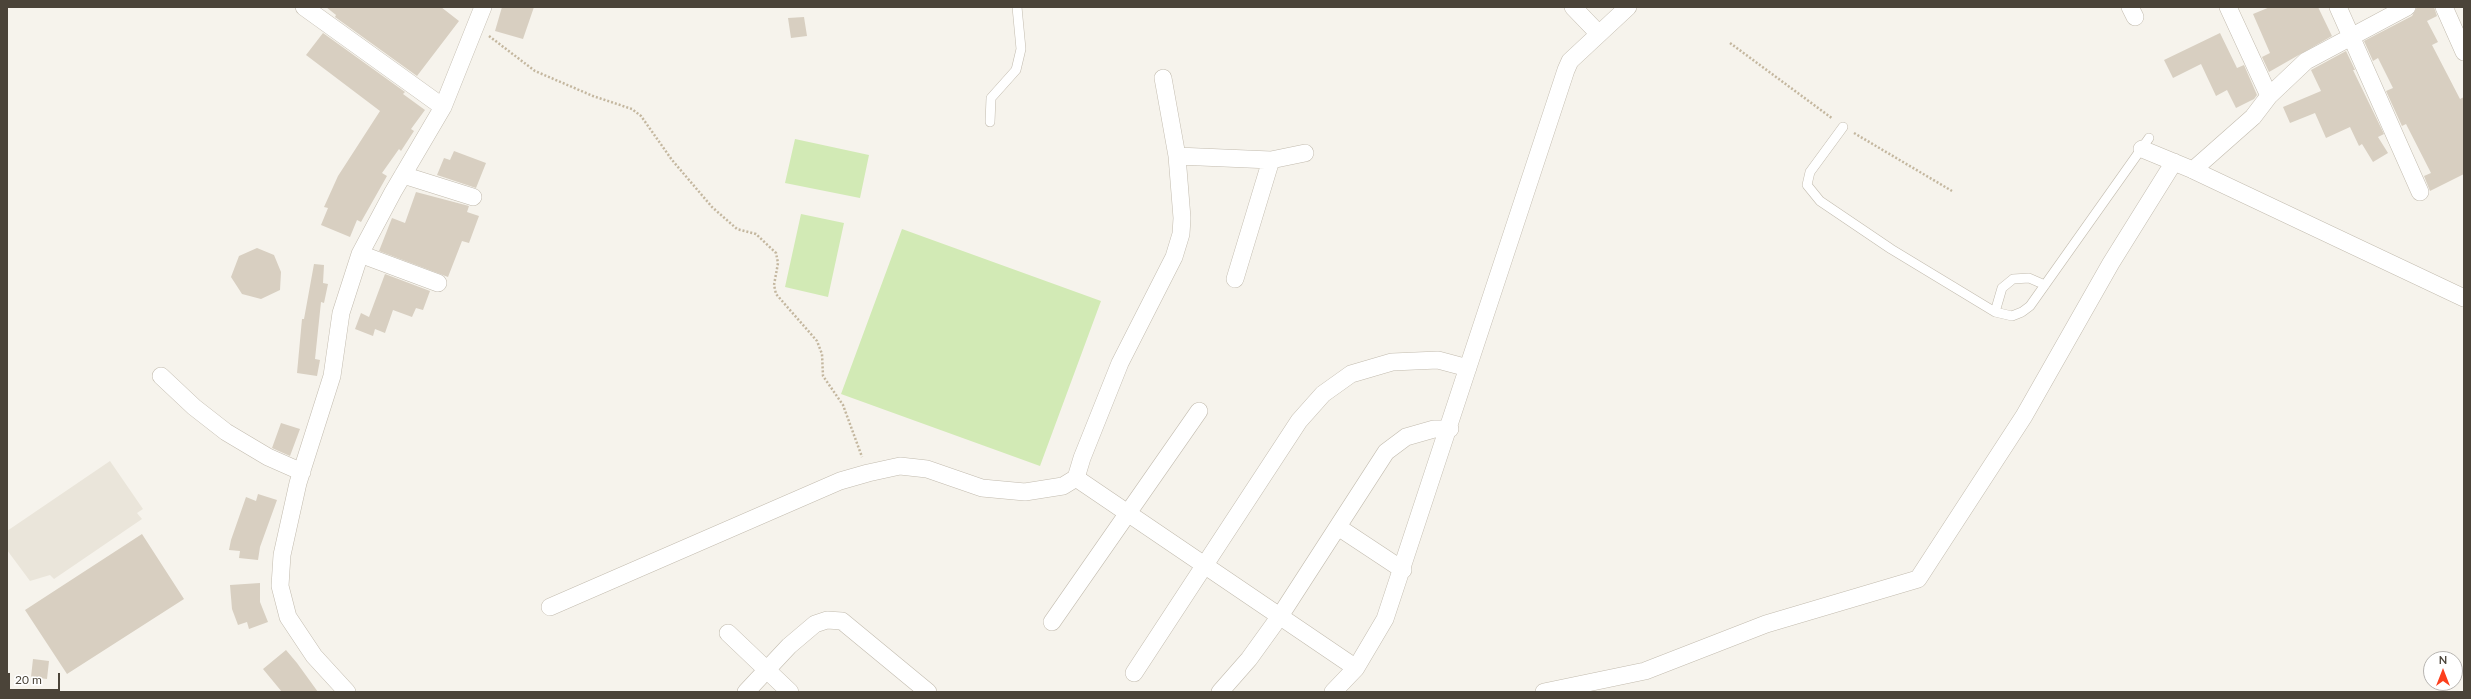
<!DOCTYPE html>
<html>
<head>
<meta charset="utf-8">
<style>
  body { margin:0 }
  #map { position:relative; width:2471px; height:699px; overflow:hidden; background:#f6f3ec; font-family:Lato,sans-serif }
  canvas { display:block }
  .frame { position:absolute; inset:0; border:8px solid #4b4439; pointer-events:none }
  .north { position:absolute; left:2423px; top:651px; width:40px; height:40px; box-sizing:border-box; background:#fff; border:1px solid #b7b4b0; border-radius:50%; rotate:0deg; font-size:11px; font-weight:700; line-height:16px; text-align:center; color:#4b4439 }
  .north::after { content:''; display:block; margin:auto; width:14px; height:18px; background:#fc3f1d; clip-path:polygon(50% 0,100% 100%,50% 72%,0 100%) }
  .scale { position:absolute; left:8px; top:673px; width:52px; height:18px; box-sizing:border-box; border:2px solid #4b4439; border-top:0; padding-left:5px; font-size:12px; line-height:14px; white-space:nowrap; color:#4b4439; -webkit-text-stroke:3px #fff; paint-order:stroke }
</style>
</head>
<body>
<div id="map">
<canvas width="2471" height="699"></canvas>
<div class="frame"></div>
<div class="north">N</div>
<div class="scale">20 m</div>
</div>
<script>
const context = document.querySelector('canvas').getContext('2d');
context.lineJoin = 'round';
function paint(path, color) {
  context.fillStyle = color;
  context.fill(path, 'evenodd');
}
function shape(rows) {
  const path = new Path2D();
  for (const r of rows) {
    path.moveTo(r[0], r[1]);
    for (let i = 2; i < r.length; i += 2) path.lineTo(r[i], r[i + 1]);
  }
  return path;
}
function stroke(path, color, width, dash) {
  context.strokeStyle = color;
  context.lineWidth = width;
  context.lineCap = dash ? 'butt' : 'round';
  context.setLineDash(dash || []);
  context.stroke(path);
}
const residential = shape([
  [110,461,143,509,137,513,142,519,54,579,50,575,30,581,7,550,7,531]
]);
const green = shape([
  [795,139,869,155,860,198,785,183],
  [801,214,844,223,828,297,785,287],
  [902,229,1101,301,1040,466,841,394]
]);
const building = shape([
  [326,7,441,7,459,21,417,76,335,17,336,15],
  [502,7,534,7,523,39,495,31],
  [2270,7,2318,7,2332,36,2269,72,2262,57,2270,53,2253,14],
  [2417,7,2434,7,2437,16,2427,21,2438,42,2432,45,2460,99,2464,97,2464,174,2430,191,2424,176,2431,173,2406,124,2402,126,2386,91,2393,88,2378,58,2373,61,2364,41,2412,16],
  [804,17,807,36,791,38,788,18],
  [323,33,405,92,403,94,425,110,411,129,414,131,401,151,399,149,382,173,387,176,361,222,357,220,350,237,321,225,328,208,324,207,338,176,380,111,306,55],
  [2220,33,2237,68,2244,65,2257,95,2254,99,2236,108,2227,90,2216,96,2201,64,2173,78,2164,60],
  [2346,51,2355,70,2353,70,2384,134,2378,137,2388,153,2373,162,2362,144,2359,146,2350,127,2326,138,2315,113,2290,123,2283,107,2321,91,2311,70],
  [454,151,486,163,476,188,437,175,444,158,450,160],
  [416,192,469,206,467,212,479,216,469,243,462,241,448,277,379,251,392,218,405,223],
  [257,248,274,255,281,272,280,290,261,299,242,294,231,277,239,256],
  [314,264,324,265,323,283,328,284,324,303,321,302,315,359,320,360,317,376,297,373,302,319,304,319],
  [385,274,430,291,423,310,416,308,412,317,393,310,385,333,375,329,373,336,355,329,361,313,369,317],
  [281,423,300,429,290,456,272,448],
  [258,494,277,500,260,547,258,560,239,558,240,551,229,550,231,540,246,497,256,501],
  [142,534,184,599,67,674,25,610],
  [260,583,260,602,268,622,249,629,247,622,238,625,232,609,230,585],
  [286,650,297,663,318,692,282,692,263,669],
  [33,659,49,661,47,679,31,677]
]);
const path = shape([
  [489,36,535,71,593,96,632,109,641,116,672,160,712,207,737,229,756,234,776,253,778,263,774,285,776,294,817,341,822,354,823,376,843,405,862,457],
  [1730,43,1833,119],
  [1854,133,1952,191]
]);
const service = shape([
  [990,122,991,98,1016,70,1021,49,1017,7],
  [1843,127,1810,172,1807,185,1820,201,1891,249,1995,312,2012,316,2022,312,2030,306,2149,138],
  [1995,312,2002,288,2013,279,2029,278,2045,285]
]);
const minor = shape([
  [304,7,443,107],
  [1573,7,1599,34],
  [2130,7,2135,17],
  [2228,7,2269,96],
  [2338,7,2420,192],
  [2444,7,2464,52],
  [2142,149,2193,170,2464,298],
  [1177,156,1271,160,1305,153],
  [2193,170,2253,117,2269,96,2306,61,2407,7],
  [403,175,473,197],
  [360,254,438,283],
  [1235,279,1271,160],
  [161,376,194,407,226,432,268,457,302,472],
  [1076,478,1356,668],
  [1338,527,1403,570],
  [550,607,840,481,868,473,900,466,927,469,982,488,1025,492,1063,486,1076,478,1082,458,1120,363,1174,257,1181,234,1182,218,1177,156,1163,78],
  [1052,622,1199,411],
  [728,633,790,692],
  [1134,673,1299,421,1323,394,1351,374,1392,362,1438,360,1468,368],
  [347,692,314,656,288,617,280,586,282,555,298,483,332,376,341,313,360,254,393,192,443,107,483,7],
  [746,692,789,646,815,624,827,620,842,621,928,692],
  [1220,692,1249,659,1280,616,1386,452,1406,437,1434,429,1450,429],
  [1333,692,1356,668,1385,619,1566,70,1570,61,1628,7],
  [1544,692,1645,671,1766,624,1918,579,2024,416,2111,263,2174,162]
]);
paint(residential, '#eae5da');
paint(green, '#d2eab5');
paint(building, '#d8cfc1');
stroke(service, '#c2bbae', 10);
stroke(minor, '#c2bbae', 18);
stroke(path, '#c4b79f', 2.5, [2, 2]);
stroke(service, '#fff', 9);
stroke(minor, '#fff', 17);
</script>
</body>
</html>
